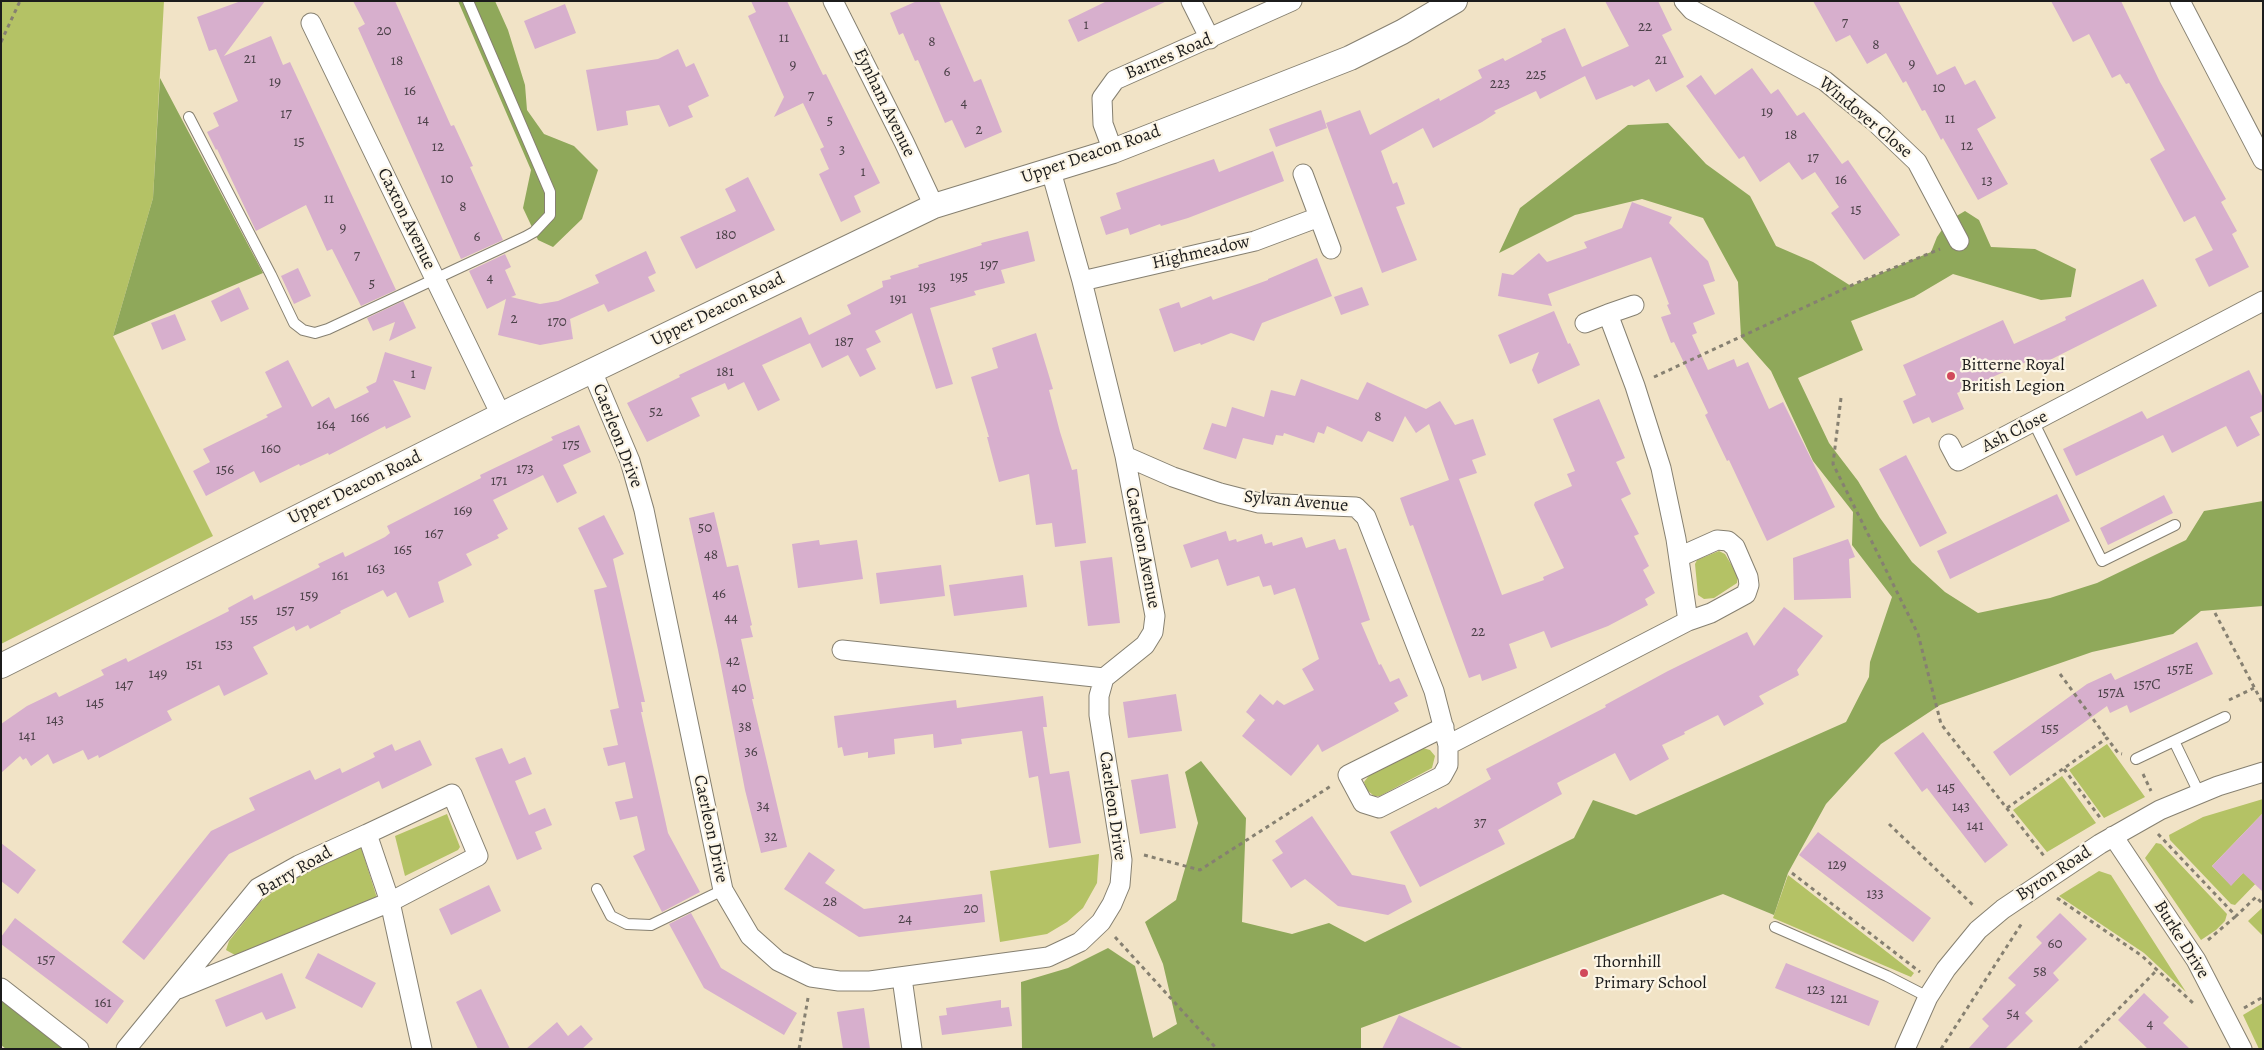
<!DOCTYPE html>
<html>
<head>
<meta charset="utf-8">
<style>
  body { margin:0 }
  #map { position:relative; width:2264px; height:1050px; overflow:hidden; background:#f1e3c6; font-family:Alegreya,serif }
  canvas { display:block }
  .frame { position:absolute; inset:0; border:2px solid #1c1c1c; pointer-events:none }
</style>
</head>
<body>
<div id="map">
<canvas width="2264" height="1050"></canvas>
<div class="frame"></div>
</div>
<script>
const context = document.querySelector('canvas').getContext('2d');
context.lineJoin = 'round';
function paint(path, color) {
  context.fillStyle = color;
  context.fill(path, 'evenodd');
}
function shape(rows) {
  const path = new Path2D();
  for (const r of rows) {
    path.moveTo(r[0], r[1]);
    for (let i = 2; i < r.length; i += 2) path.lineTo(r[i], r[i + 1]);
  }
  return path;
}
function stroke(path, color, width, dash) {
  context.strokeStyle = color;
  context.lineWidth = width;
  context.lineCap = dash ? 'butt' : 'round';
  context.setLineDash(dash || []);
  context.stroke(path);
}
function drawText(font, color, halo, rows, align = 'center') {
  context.font = font + ' Alegreya,serif';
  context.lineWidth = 4.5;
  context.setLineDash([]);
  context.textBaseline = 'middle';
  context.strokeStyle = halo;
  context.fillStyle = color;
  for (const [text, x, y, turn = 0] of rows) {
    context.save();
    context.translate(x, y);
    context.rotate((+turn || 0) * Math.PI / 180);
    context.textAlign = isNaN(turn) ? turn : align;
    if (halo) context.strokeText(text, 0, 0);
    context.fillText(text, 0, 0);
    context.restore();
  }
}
const green = shape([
  [1,1,164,1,153,198,113,336,213,536,1,644],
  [1719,551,1725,554,1738,576,1737,583,1714,598,1704,599,1698,595,1695,564,1697,560],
  [2107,744,2145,797,2104,818,2069,770],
  [1423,748,1430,750,1435,756,1432,768,1380,796,1374,796,1367,790,1364,782,1371,773],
  [2062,776,2096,823,2047,852,2013,810],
  [2263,799,2263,813,2212,866,2231,885,2254,862,2263,876,2235,905,2231,904,2170,840,2169,835,2203,817],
  [447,814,460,847,458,850,405,876,395,836],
  [2156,843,2161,844,2227,914,2225,921,2216,930,2201,940,2145,858],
  [361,847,377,898,235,955,226,950,229,941,260,902,282,885],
  [1099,854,1097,883,1083,908,1067,922,1047,934,1000,942,990,871],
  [2099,871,2111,875,2186,992,2144,953,2059,896],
  [1788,875,1914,973,1911,977,1773,918],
  [2262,908,2263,909,2263,936,2248,921],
  [2263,1003,2263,1049,2259,1049,2243,1015]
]);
const forest = shape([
  [458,1,495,1,508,30,525,85,527,110,544,134,574,146,598,170,582,219,553,247,538,240,523,208,531,170],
  [160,78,263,273,113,336,153,198],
  [1668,123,1706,164,1750,196,1776,246,1813,262,1851,286,1931,252,1937,237,1948,221,1965,211,1979,220,1991,247,2035,249,2076,269,2071,297,2041,300,1953,274,1914,297,1851,321,1863,350,1798,378,1829,443,1858,481,1880,518,1912,562,1945,592,1978,613,2050,598,2097,583,2186,540,2204,511,2263,501,2263,606,2201,611,2173,634,2092,652,1940,705,1881,744,1826,804,1788,873,1774,915,1723,894,1361,1028,1361,1049,1022,1049,1021,982,1068,968,1108,948,1135,966,1153,1038,1177,1024,1163,964,1145,922,1176,900,1198,823,1185,772,1201,761,1246,818,1242,922,1292,934,1329,923,1365,942,1574,838,1593,800,1636,815,1846,722,1869,677,1870,662,1892,597,1852,545,1853,512,1813,461,1771,371,1741,337,1738,282,1703,218,1642,199,1575,215,1499,253,1520,208,1628,125],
  [1,998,66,1049,6,1049,1,1045]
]);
const building = shape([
  [241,1,265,1,224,56,271,36,283,65,290,62,396,290,361,306,332,249,327,251,306,205,256,231,217,149,216,150,207,132,219,126,213,113,238,101,216,49,209,51,197,17],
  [353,1,395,1,451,126,454,125,473,166,470,167,503,240,461,259,358,28,365,24],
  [751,1,787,1,823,75,826,74,880,183,854,196,861,212,841,222,819,174,829,169,820,149,824,147,803,103,774,117,784,97,748,16,756,12],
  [917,1,939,1,974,82,981,79,1002,132,965,148,952,120,945,123,918,60,915,61,903,33,899,35,890,13],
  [1107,1,1167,1,1078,42,1068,20],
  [1605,1,1658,1,1672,30,1662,35,1684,77,1656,92,1649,79,1634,87,1632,85,1596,100,1585,76,1540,99,1536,91,1494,111,1496,113,1482,122,1433,148,1423,128,1381,151,1393,184,1397,182,1405,204,1396,207,1417,260,1382,273,1326,123,1360,110,1370,135,1439,98,1440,101,1482,78,1478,70,1503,58,1505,61,1542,42,1541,39,1565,28,1582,67,1629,46],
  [1813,1,1898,1,1937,75,1955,66,1965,85,1975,80,1996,118,1977,129,2008,184,1978,200,1943,138,1941,140,1925,110,1922,111,1906,81,1903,83,1886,53,1867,64,1850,35,1836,42],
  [2051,1,2121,1,2160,82,2226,199,2221,202,2237,231,2232,234,2249,267,2209,287,2195,259,2213,250,2195,216,2184,222,2150,159,2165,150,2129,83,2126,84,2120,74,2112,78,2089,34,2073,42],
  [565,4,576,33,535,49,524,21],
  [678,49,686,67,694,63,709,96,688,106,693,117,669,127,659,105,626,111,628,125,597,131,586,70,658,59],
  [1752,68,1771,94,1778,89,1797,116,1804,112,1842,164,1848,160,1900,235,1864,260,1831,213,1839,207,1815,172,1802,180,1789,162,1760,182,1744,156,1739,159,1686,86,1701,75,1715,95],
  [1321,110,1327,128,1276,147,1269,129],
  [1273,151,1284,181,1188,218,1161,226,1160,224,1130,235,1128,228,1106,235,1100,217,1121,209,1116,193,1214,159,1219,172],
  [748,177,775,230,696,269,680,237,736,211,725,189],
  [1632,202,1672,217,1669,223,1708,261,1715,281,1703,285,1715,314,1693,323,1697,333,1692,335,1708,370,1734,359,1737,367,1748,362,1769,409,1783,402,1835,507,1767,541,1729,460,1727,461,1705,415,1708,413,1674,342,1671,343,1661,317,1671,314,1667,305,1669,304,1651,257,1548,294,1552,306,1498,296,1502,273,1513,275,1539,253,1547,262,1587,248,1584,242,1622,228],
  [1028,231,1035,261,1001,270,1005,283,974,291,976,295,930,308,953,384,936,389,912,313,875,331,881,342,866,349,876,369,860,377,848,355,822,368,810,343,762,365,780,400,758,411,744,382,728,390,725,383,691,398,700,416,647,442,627,403,680,377,679,375,801,317,809,335,851,314,847,305,883,287,882,281,891,279,890,276,919,267,918,265,982,245,981,243],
  [646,251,656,273,648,277,655,291,608,312,604,304,570,319,573,339,540,345,498,335,506,299,487,309,469,271,505,254,511,267,505,270,516,295,511,297,540,304,558,301,599,283,595,275],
  [1317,258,1332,296,1262,323,1254,341,1231,333,1201,345,1200,343,1174,352,1159,309,1179,302,1181,308,1211,296,1213,300,1268,280,1268,279],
  [298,268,311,296,294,304,281,276],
  [2143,279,2157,306,2038,366,2035,358,1957,393,1964,409,1932,423,1929,417,1913,424,1903,401,1916,395,1903,365,2003,320,2014,344,2066,320,2065,317],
  [239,287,249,309,221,322,211,301],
  [1362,287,1369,305,1341,315,1334,297],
  [403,301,416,328,389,341,395,322,373,331,367,318],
  [1554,311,1568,344,1570,343,1580,365,1538,384,1532,370,1539,352,1510,364,1498,335],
  [175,314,186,340,162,350,151,323],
  [1036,333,1053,389,1049,390,1060,432,1072,470,1077,469,1086,543,1055,547,1052,523,1036,525,1029,474,999,482,987,437,989,437,971,377,998,368,992,348],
  [385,352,432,367,425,390,393,380,411,417,386,429,385,426,329,455,328,453,300,466,299,464,260,483,254,471,206,496,193,471,210,462,203,449,268,417,266,415,282,407,265,372,288,360,312,407,329,397,335,409,369,392,366,387,376,382],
  [2249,370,2263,398,2263,411,2250,417,2260,435,2237,447,2226,426,2172,453,2163,435,2076,476,2063,449,2142,411,2147,419],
  [1301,379,1358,400,1367,382,1426,409,1440,401,1455,425,1473,419,1486,455,1472,460,1477,473,1459,479,1502,595,1544,580,1543,577,1564,568,1534,505,1535,502,1572,486,1567,474,1575,471,1553,419,1599,399,1625,458,1616,462,1631,494,1621,499,1639,534,1634,536,1649,566,1643,570,1655,593,1645,599,1648,605,1608,626,1551,648,1544,631,1509,644,1517,668,1482,681,1480,674,1469,678,1413,525,1410,526,1400,498,1449,480,1429,424,1416,433,1405,416,1393,442,1368,431,1362,442,1327,426,1324,434,1318,432,1314,443,1284,433,1283,436,1276,435,1273,445,1243,438,1236,459,1203,449,1212,423,1226,427,1232,407,1264,417,1271,390,1295,396],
  [579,425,591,452,563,465,577,493,557,503,543,475,493,500,508,529,497,535,499,538,466,554,472,565,438,582,444,602,409,618,396,592,387,597,383,590,340,611,341,613,310,629,308,625,296,631,294,626,253,647,268,674,224,696,219,685,167,711,172,720,99,758,98,755,88,760,83,750,53,764,48,754,31,766,26,758,23,760,20,756,1,773,1,724,27,706,56,692,59,697,104,675,101,670,126,658,128,662,229,611,228,608,252,595,254,600,320,567,318,564,343,552,345,557,385,537,390,533,387,526,481,478,480,475,553,440,551,437],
  [1906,455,1947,533,1920,547,1879,469],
  [2057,494,2070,521,1950,579,1937,551],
  [2164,495,2173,513,2108,545,2100,528],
  [714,512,727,567,738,565,752,625,750,626,753,637,741,639,754,699,752,699,787,847,761,853,745,790,718,650,689,518],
  [604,515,624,554,613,559,645,702,641,702,643,712,641,712,668,833,700,892,662,912,633,856,645,850,637,816,620,820,615,802,633,798,625,762,608,766,603,748,618,745,610,710,619,708,594,590,607,587,578,528],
  [1226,531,1229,541,1236,539,1237,542,1262,534,1265,544,1272,542,1273,546,1302,537,1306,548,1335,539,1339,550,1346,548,1370,620,1361,623,1379,665,1381,664,1390,682,1399,678,1408,696,1394,703,1399,711,1322,752,1318,744,1291,776,1242,736,1255,720,1246,712,1260,694,1273,705,1277,700,1284,705,1314,690,1302,669,1319,659,1295,588,1274,595,1271,585,1263,587,1259,576,1227,586,1218,559,1191,568,1183,545],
  [1848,539,1855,557,1849,559,1851,598,1794,600,1793,558],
  [819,540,820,545,857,540,863,579,798,588,792,544],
  [1112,557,1120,623,1088,626,1080,561],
  [941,565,945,596,880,604,876,573],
  [1023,575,1027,607,954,616,949,585],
  [1784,607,1823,636,1797,670,1799,675,1759,696,1764,704,1724,726,1718,715,1684,732,1685,734,1662,745,1669,759,1630,781,1615,753,1557,783,1562,794,1498,830,1505,844,1420,887,1390,832,1436,807,1438,809,1491,779,1486,769,1606,707,1605,705,1668,671,1747,632,1754,646],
  [2197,642,2213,674,2130,713,2127,705,2110,713,2107,706,2010,776,1993,752,2087,684,2111,673,2115,680],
  [1176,694,1182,731,1128,738,1123,702],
  [1043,696,1047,727,1043,727,1050,774,1069,771,1081,843,1049,848,1038,776,1029,778,1022,731,961,739,962,744,934,748,933,734,894,739,895,754,868,758,868,752,844,756,842,747,838,748,834,716,956,700,957,708],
  [1923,732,2008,845,1985,863,1927,788,1922,792,1894,753],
  [420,740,432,765,382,789,379,781,229,854,144,960,122,942,211,831,255,810,249,798,310,770,315,780,340,768,342,773,375,757,373,753,392,744,395,751],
  [502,748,509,764,525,757,532,774,515,781,529,815,545,808,552,825,535,832,542,849,517,860,475,758],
  [1168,774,1176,828,1140,834,1131,780],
  [2263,813,2263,892,2243,873,2231,886,2212,866],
  [1312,816,1352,875,1405,885,1412,902,1388,915,1338,906,1305,879,1291,888,1272,860,1283,853,1275,841],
  [1818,832,1931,918,1913,942,1799,855],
  [1,843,36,870,18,894,1,881],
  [809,852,835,870,825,883,864,909,982,894,985,922,859,937,784,889],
  [489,885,501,911,451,935,439,909],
  [691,913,721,968,797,1013,784,1035,704,988,669,924],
  [2060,913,2087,939,2053,973,2059,980,2025,1013,2033,1021,2005,1049,1968,1049,1989,1026,1982,1019,2016,985,2008,978,2042,943,2036,937],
  [15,918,124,1001,107,1024,1,944,1,937],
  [318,953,376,983,362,1008,305,978],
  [1786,963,1879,1001,1869,1026,1775,988],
  [282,973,296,1008,266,1020,262,1012,226,1027,215,1000],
  [481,989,493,1014,510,1049,478,1049,456,1002],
  [2144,993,2169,1017,2163,1023,2190,1049,2148,1049,2118,1020],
  [1001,1000,1001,1008,1009,1007,1012,1026,942,1035,939,1016,947,1015,946,1008],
  [864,1008,870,1049,843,1049,837,1012],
  [1399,1015,1464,1049,1382,1049],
  [557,1022,568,1036,581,1025,593,1039,582,1049,526,1049]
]);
const path = shape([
  [1,42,20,1],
  [1654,377,1861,281,1940,249],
  [1841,398,1833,464,1918,634,1941,724,2044,856],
  [2215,613,2263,704],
  [2060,674,2107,738],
  [2229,700,2254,688],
  [2064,769,2101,819],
  [2143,774,2151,791],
  [2007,808,2107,738,2118,753,2122,754],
  [1889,824,1975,907],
  [2158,834,2236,916,2256,897,2263,904],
  [1144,855,1200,870,1331,786],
  [1792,873,1920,972],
  [2057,898,2142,956,2193,1003],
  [1115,937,1217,1049],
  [2208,940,2236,916],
  [2244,1008,2263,997],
  [799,1049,808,998],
  [1941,1049,2022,923],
  [2079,1049,2157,970]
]);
const service = shape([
  [189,117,271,275,294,323,303,330,315,333,328,329,525,237,534,232,550,215,550,192,468,1],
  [2034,423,2102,561,2175,525],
  [2136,759,2174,741],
  [2199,793,2174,741,2225,717],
  [597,889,611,916,627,924,651,925,723,890],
  [1775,927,1887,976,1928,997]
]);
const minor = shape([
  [833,1,904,142,934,206],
  [1191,1,1210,39],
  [1684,1,1692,10,1825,81,1874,121,1917,162,1959,241],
  [2180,1,2263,160],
  [311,23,501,415],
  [1113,151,1103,124,1102,98,1115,80,1292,1],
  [1303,174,1331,249],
  [1082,281,1255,241,1319,217],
  [1608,314,1634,305],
  [592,371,630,461,644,510,723,890,750,936,778,961,811,977,839,981,870,981,1048,957,1080,942,1101,922,1112,904,1120,885,1122,860,1099,715,1099,696,1104,678],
  [1949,444,1958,461,2263,301],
  [1125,456,1173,477,1220,493,1259,503,1356,507,1366,517,1434,691,1448,745,1688,621,1676,539,1661,468,1635,386,1608,314,1585,323],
  [1679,557,1717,540,1728,541,1735,547,1748,577,1749,585,1746,594,1711,613,1688,621],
  [842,650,1104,678,1145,645,1153,632,1155,616,1125,456,1082,281,1051,171],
  [1444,727,1348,775,1363,803,1379,808,1442,776,1448,765,1448,745],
  [2113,836,2196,960,2242,1049],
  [902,978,912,1049],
  [1,988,79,1049],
  [178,989,390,902,478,856,452,794,367,834],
  [126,1049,258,888,299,865,367,834,390,902,422,1049],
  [1905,1049,1928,997,1946,969,1978,930,2003,909,2100,844,2160,810,2218,786,2263,772]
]);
const tertiary = shape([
  [1,666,517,407,934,206,1113,151,1350,58,1402,32,1455,1]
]);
const markers = [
  [1951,376,5,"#d1495b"],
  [1584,973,5,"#d1495b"]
];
const numberNames = [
  ["7",1845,23],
  ["1",1086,25],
  ["22",1645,27],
  ["20",384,31],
  ["11",784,38],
  ["8",932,42],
  ["8",1876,45],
  ["21",250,59],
  ["21",1661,60],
  ["18",397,61],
  ["9",1912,64],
  ["9",793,65],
  ["6",947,72],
  ["225",1536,75],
  ["19",275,82],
  ["223",1500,84],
  ["10",1939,88],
  ["16",410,91],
  ["7",811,96],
  ["4",964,103],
  ["19",1767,112],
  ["17",286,114],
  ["11",1950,119],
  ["14",423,120],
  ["5",830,121],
  ["2",979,130],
  ["18",1791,135],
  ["15",299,142],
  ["12",1967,146],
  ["12",438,147],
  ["3",842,150],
  ["17",1813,158],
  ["1",863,172],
  ["10",447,179],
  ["16",1841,180],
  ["13",1987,181],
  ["11",329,199],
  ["8",463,207],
  ["15",1856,210],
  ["9",343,228],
  ["180",726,235],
  ["6",477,237],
  ["7",357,256],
  ["197",989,265],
  ["195",959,277],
  ["4",490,278],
  ["5",372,284],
  ["193",927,287],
  ["191",898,299],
  ["2",514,319],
  ["170",557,322],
  ["187",844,342],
  ["181",725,372],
  ["1",413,374],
  ["52",656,412],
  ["8",1378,417],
  ["166",360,418],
  ["164",326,425],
  ["175",571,445],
  ["160",271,449],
  ["173",525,469],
  ["156",225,470],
  ["171",499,481],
  ["169",463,511],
  ["50",705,528],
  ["167",434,534],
  ["165",403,550],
  ["48",711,555],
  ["163",376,569],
  ["161",340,576],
  ["46",719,594],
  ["159",309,596],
  ["157",285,611],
  ["44",731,618],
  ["155",249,620],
  ["22",1478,632],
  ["153",224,645],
  ["42",733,661],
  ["151",194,665],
  ["157E",2180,670],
  ["149",158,674],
  ["147",124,685],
  ["157C",2147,685],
  ["40",739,688],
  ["157A",2111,693],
  ["145",95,703],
  ["143",55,720],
  ["38",745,727],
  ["155",2050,729],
  ["141",27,736],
  ["36",751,752],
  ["145",1946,788],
  ["34",763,806],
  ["143",1961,807],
  ["37",1480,823],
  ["141",1975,826],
  ["32",771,837],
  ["129",1837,865],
  ["133",1875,894],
  ["28",830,902],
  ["20",971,909],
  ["24",905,919],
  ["60",2055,944],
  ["157",46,960],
  ["58",2040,972],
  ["123",1816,990],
  ["121",1839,999],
  ["161",103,1003],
  ["54",2013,1014],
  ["4",2150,1024]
];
const streetNames = [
  ["Barnes Road",1169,57,-23],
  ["Eynham Avenue",884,103,64],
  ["Windover Close",1865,118,40],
  ["Upper Deacon Road",1091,155,-19],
  ["Caxton Avenue",406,219,64],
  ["Highmeadow",1201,253,-13],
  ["Upper Deacon Road",718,310,-26],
  ["Ash Close",2015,432,-27],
  ["Caerleon Drive",617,436,69],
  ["Upper Deacon Road",355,488,-26],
  ["Sylvan Avenue",1296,502,5],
  ["Caerleon Avenue",1142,548,79],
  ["Caerleon Drive",1112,806,82],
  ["Caerleon Drive",710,829,78],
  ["Barry Road",295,872,-30],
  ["Byron Road",2054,874,-33],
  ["Burke Drive",2181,940,58]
];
const poiNames = [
  ["Bitterne Royal",1961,366],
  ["British Legion",1961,387],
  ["Thornhill",1594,963],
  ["Primary School",1594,984]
];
paint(green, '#b4c265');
paint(forest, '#8fa85a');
paint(building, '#d7afcd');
stroke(service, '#868071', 12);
stroke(minor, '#868071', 21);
stroke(tertiary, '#868071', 26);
stroke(path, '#868071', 3, [4, 4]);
stroke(service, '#fff', 10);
stroke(minor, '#fff', 19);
stroke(tertiary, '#fff', 24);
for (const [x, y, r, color] of markers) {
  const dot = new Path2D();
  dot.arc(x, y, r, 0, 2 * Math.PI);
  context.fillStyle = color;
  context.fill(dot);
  stroke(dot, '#fcf5e5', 2);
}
drawText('15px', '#4b4148', null, numberNames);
drawText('18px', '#1c1c1c', '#fcf5e5', streetNames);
drawText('18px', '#1c1c1c', '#fcf5e5', poiNames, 'left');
</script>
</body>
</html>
